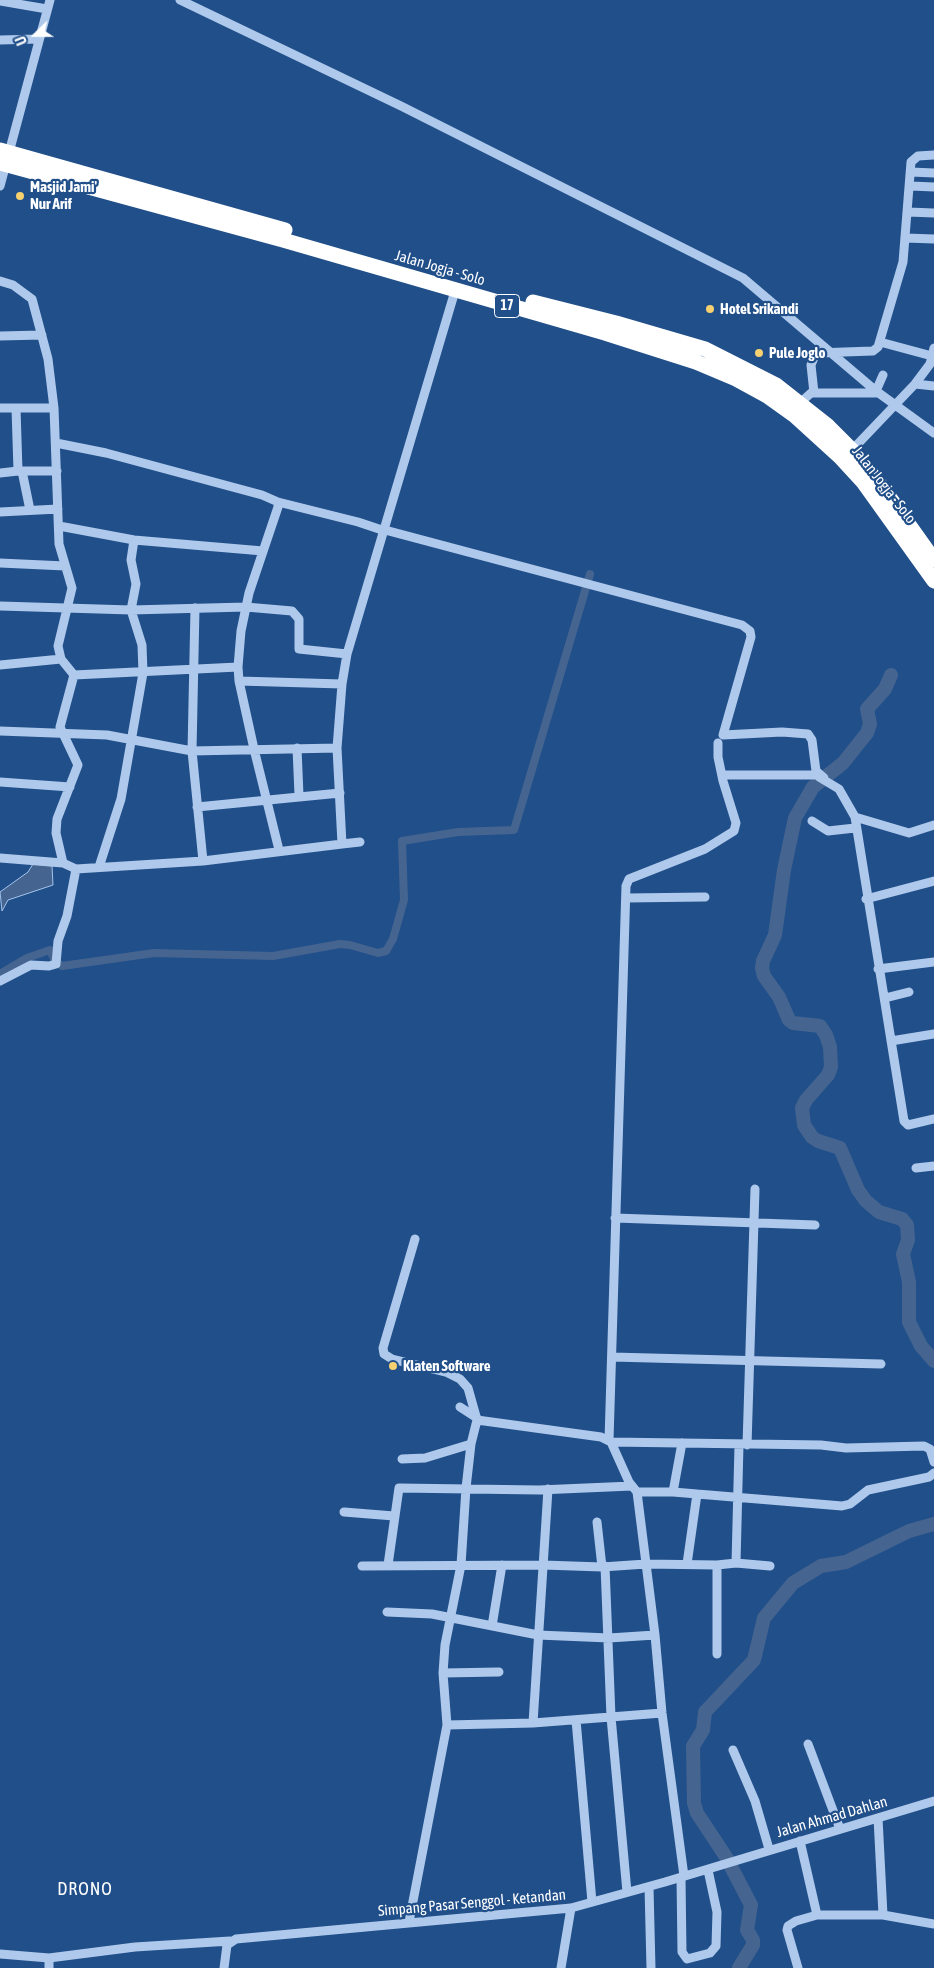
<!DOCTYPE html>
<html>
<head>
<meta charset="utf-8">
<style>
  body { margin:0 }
  #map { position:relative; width:934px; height:1968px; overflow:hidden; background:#214f8a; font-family:"Asap Condensed",sans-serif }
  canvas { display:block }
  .north { position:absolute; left:10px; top:10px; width:50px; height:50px; -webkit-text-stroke:4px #214f8a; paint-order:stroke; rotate:248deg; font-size:14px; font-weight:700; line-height:20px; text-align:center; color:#fff }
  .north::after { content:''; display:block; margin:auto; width:18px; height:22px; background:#fff; clip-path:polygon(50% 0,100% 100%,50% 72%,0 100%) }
</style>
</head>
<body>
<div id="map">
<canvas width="934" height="1968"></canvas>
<div class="north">U</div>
</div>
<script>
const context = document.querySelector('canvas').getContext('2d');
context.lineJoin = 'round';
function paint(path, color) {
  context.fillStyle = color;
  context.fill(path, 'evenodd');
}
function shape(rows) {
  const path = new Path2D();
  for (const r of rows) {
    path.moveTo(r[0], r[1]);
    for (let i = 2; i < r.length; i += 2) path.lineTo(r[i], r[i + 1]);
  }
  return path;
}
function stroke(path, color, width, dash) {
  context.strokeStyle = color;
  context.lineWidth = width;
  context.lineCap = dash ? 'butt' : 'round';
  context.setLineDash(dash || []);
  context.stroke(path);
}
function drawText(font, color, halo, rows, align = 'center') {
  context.font = font + ' "Asap Condensed",sans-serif';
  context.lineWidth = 4.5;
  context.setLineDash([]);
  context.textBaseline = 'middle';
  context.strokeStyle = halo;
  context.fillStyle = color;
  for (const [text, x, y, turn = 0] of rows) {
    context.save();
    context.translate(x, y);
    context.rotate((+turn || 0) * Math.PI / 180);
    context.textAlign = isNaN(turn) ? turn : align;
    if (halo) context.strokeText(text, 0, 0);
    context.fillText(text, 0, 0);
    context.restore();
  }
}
const water = shape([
  [33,864,52,866,53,885,8,900,2,911,0,892,28,872,33,864]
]);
const canal = shape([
  [0,974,27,958,50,950,55,961,62,966,154,953,273,956,340,944,350,945,378,953,386,951,393,939,404,900,402,841,458,832,514,830,590,574]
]);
const river = shape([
  [891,675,885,689,867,709,870,724,867,733,843,763,813,787,795,818,784,870,775,935,763,961,762,968,764,976,779,997,789,1020,793,1023,820,1026,826,1035,830,1047,831,1067,828,1075,806,1100,802,1108,804,1125,812,1137,818,1141,840,1148,858,1190,866,1201,879,1212,902,1219,907,1225,908,1240,903,1254,909,1282,909,1322,921,1346,934,1361],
  [739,1968,753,1945,753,1940,747,1930,751,1905,726,1857,697,1813,694,1803,693,1746,703,1730,705,1712,754,1660,764,1618,793,1583,821,1566,846,1562,909,1531,934,1524]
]);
const minor = shape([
  [180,0,401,106,743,278,876,391,934,433],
  [0,1,47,9],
  [0,40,38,39],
  [911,172,934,173],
  [0,186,50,0],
  [911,186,934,187],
  [908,212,934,213],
  [906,238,934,239],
  [0,281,13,285,32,299,48,359,54,408,59,544,72,588,58,646,61,659,74,675,60,727,78,765,57,819,56,833,63,863],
  [0,336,42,335],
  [880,342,932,356],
  [915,384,934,386],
  [876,391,883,375],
  [814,393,811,365,816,353,873,351,878,347,903,262,911,162,918,156,934,155],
  [800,403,811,393,879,393],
  [0,408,54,408],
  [56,443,106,453,262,495,278,502,278,507,249,593,241,631,238,667,239,681,254,749,279,850],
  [852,450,915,384,930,364,934,348],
  [18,471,57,471],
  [22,471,30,510],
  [0,473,18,471,16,408],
  [278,502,358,522,385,531],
  [0,512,58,509],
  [59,526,134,540],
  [385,530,742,625,750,631,751,637,723,735,782,732,808,734,812,740,816,771,824,778],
  [0,563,65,566],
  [0,606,131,610,246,607,292,611,299,619,299,649,347,654],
  [195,608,192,751,203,861],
  [0,665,61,659],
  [74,675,238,667],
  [239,681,342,684],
  [0,731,107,735,192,751,337,748],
  [297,748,299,795],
  [722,775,814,775],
  [819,777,839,789,855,817,904,1121,908,1125,934,1119],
  [0,782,70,787],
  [197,807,340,793],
  [855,817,909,833,934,825],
  [812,821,828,831,855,828],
  [342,844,360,842],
  [0,858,63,863,76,869,203,861,342,844,337,748,342,684,347,654,455,291],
  [99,867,121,799,143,673,142,645,131,610,136,584,131,560,134,540,263,551],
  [626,898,705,897],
  [866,899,934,881],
  [878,969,934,962],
  [0,981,31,965,49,966,56,964,58,941,67,916,76,869],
  [885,998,909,992],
  [891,1041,934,1034],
  [916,1168,934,1166],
  [615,1218,815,1225],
  [612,1357,881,1364],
  [460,1407,477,1418],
  [477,1420,601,1437,611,1442,821,1445,846,1448,924,1446,930,1449,934,1462],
  [609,1440,626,886,629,879,705,849,734,831,736,823,723,781,718,757,718,743],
  [611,1442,629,1482,637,1492,655,1635,662,1713,684,1876],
  [747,1445,755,1189],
  [402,1459,425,1458,471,1444],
  [637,1492,673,1492,842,1506,850,1504,868,1490,929,1477,934,1473],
  [673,1492,682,1443],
  [344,1512,394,1516],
  [597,1522,602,1567],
  [736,1563,739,1445],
  [687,1564,697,1494],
  [388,1565,399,1488,539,1490,632,1486],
  [362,1566,543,1565,602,1567,646,1564,717,1565,736,1563,770,1566],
  [605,1566,611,1717,627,1892],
  [387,1612,432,1614,538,1635,609,1638,655,1635],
  [492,1626,502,1565],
  [717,1654,717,1565],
  [443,1673,499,1672],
  [576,1720,592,1902],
  [533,1723,662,1713],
  [447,1725,533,1723,548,1489],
  [808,1744,840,1829],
  [733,1750,755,1801,769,1849],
  [878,1818,883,1915],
  [800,1841,817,1915],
  [681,1878,682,1952,687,1959,710,1953,716,1946,717,1912,708,1870],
  [649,1887,651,1968],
  [409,1922,447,1725,443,1673,445,1645,461,1565,466,1488,471,1444,477,1420,468,1388,460,1379,446,1372,392,1359,384,1354,383,1348,415,1239],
  [0,1954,49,1958,49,1968],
  [49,1958,135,1947,230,1941],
  [224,1968,227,1945,236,1939,571,1908,665,1882,934,1801],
  [561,1968,571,1908],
  [798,1968,787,1930,788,1926,796,1921,817,1915,883,1915,934,1924]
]);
const highway = shape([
  [0,150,285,230],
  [0,163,283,240,605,333,696,362,734,378,767,396,795,416,840,457,863,482,934,581],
  [533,302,616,323,705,349,776,385,828,426,852,450,885,491,934,560]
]);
const markers = [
  [20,196,5,"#f7d070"],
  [710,309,5,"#f7d070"],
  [759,353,5,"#f7d070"],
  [393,1366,5,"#f7d070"]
];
const shields = [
  [507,306,25]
];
const shieldNames = [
  ["17",507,306]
];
const poiNames = [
  ["Masjid Jami'",30,187],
  ["Nur Arif",30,204],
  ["Hotel Srikandi",720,309],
  ["Pule Joglo",769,353],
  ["Klaten Software",403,1366]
];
const streetNames = [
  ["Jalan Jogja - Solo",440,268,16],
  ["Jalan Jogja - Solo",884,485,52],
  ["Jalan Ahmad Dahlan",832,1817,-16],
  ["Simpang Pasar Senggol - Ketandan",472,1903,-5]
];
const quarterNames = [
  ["DRONO",85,1889]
];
paint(water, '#456590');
stroke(water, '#a2c4ec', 1);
stroke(canal, '#456590', 8);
stroke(river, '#456590', 14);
stroke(minor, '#aec9eb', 9);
stroke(highway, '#fff', 15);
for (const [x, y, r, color] of markers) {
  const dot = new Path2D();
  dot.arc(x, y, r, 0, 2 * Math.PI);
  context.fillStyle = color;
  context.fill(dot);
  stroke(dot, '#214f8a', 2);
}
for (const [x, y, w] of shields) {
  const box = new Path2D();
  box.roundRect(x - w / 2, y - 11.5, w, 23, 4);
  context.fillStyle = '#214f8a';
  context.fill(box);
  stroke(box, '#fff', 1);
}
drawText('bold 14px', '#fff', null, shieldNames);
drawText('bold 15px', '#fff', '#214f8a', poiNames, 'left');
drawText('15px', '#fff', '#214f8a', streetNames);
context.letterSpacing = '1px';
drawText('18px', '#fff', '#214f8a', quarterNames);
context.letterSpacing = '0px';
</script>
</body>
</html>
